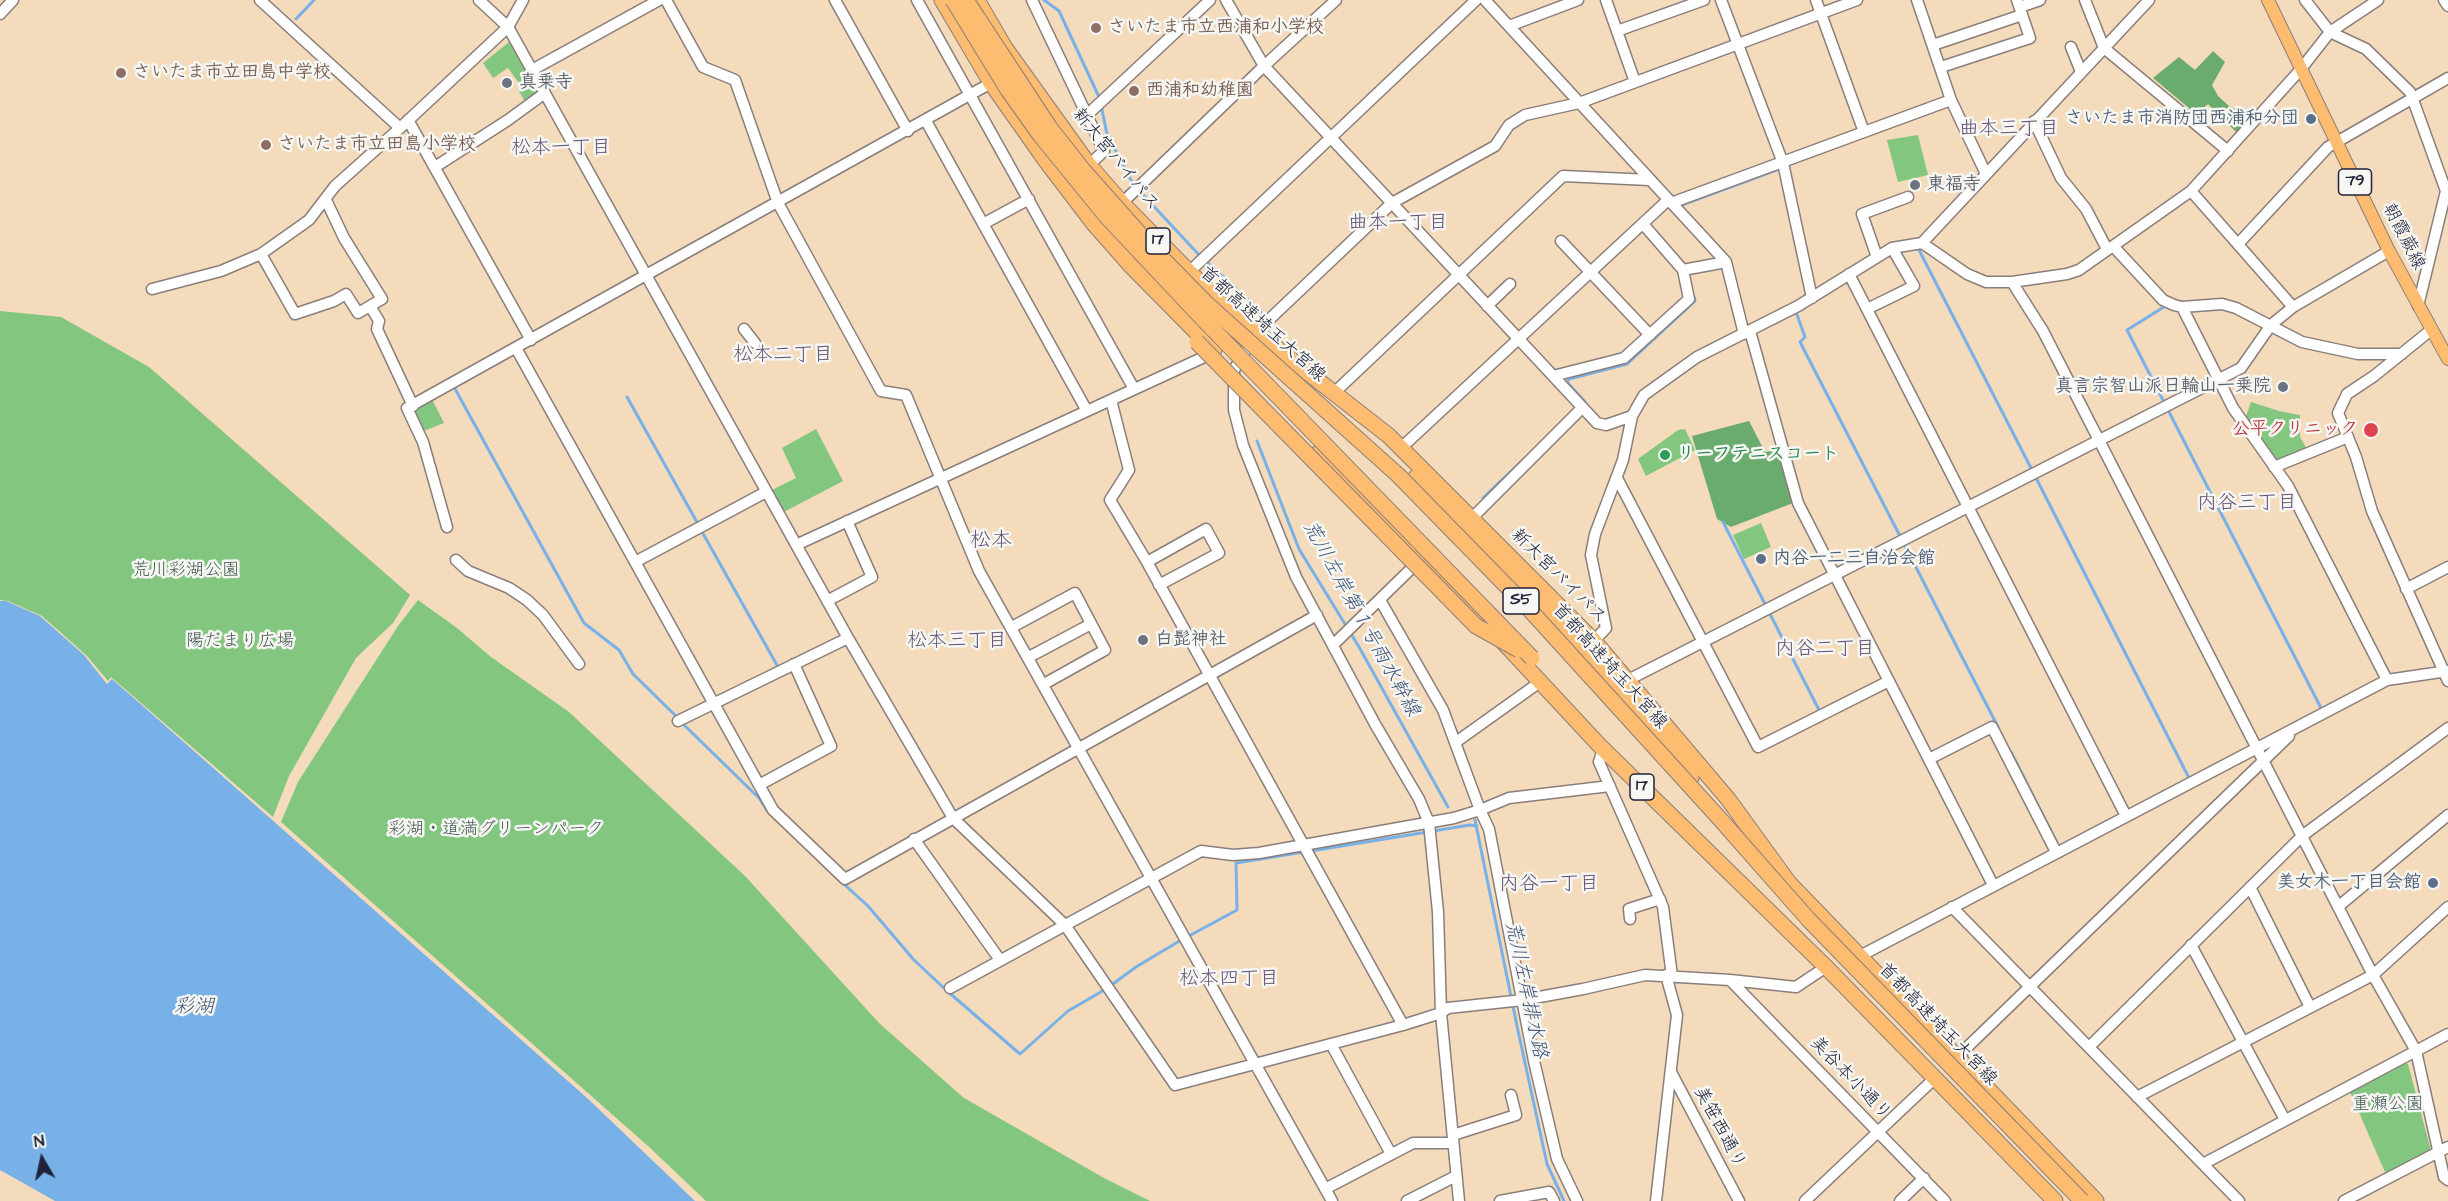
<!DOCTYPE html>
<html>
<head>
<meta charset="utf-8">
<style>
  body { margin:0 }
  #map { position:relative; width:2448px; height:1201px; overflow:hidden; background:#f3dbbb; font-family:"Architects Daughter",sans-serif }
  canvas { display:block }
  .north { position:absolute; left:12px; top:1129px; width:60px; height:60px; -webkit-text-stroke:4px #f6f6f2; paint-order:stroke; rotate:351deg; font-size:16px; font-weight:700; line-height:24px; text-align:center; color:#22223b }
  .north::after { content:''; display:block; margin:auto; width:21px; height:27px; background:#22223b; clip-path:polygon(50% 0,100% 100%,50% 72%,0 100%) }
</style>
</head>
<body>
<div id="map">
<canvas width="2448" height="1201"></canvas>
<div class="north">N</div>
</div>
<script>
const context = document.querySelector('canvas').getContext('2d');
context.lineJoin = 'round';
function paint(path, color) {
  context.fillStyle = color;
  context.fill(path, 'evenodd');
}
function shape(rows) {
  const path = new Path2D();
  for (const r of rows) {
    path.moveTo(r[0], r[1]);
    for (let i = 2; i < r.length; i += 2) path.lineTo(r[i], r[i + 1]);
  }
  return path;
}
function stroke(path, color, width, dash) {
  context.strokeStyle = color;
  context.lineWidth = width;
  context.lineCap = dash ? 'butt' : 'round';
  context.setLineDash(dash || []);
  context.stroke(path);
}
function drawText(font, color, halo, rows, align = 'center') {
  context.font = font + ' "Architects Daughter","Klee One",sans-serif';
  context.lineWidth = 5;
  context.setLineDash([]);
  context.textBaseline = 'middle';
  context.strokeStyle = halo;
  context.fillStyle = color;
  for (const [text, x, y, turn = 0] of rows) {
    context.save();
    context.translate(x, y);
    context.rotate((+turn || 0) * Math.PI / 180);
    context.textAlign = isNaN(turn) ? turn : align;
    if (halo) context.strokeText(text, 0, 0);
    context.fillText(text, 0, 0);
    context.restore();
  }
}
const green = shape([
  [509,42,537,88,538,92,525,102,518,89,521,86,508,68,493,78,483,63],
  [1918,135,1928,175,1898,182,1887,140],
  [0,311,61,317,149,367,410,595,393,623,356,658,289,776,273,817,111,677,108,681,87,656,42,616,8,601,0,600],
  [431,397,444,423,421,432,410,409],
  [2251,402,2279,411,2300,415,2300,437,2307,449,2276,463,2245,419],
  [816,429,843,481,782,513,770,491,796,478,782,448],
  [1685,429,1695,450,1646,476,1638,459,1678,430],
  [1761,523,1771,547,1744,559,1733,535],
  [418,600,457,628,491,657,569,712,745,876,880,1024,964,1098,1104,1178,1150,1201,706,1201,648,1146,281,822,298,782,398,626],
  [2405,1063,2408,1064,2431,1151,2388,1174,2385,1172,2350,1092]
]);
const forest = shape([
  [2213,51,2225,62,2212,85,2218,96,2230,107,2235,109,2239,106,2251,117,2236,132,2208,104,2196,114,2153,78,2179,57,2195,70],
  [1749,421,1765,452,1778,450,1793,503,1731,527,1717,519,1692,436]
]);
const water = shape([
  [0,601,6,601,40,616,84,655,107,684,112,679,160,721,586,1097,695,1201,55,1201,0,1170]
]);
const stream = shape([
  [1044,0,1059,11,1100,99],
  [296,19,314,0],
  [1101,105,1107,134,1133,184,1201,257],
  [1679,206,1782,168],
  [1919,250,2032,470],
  [1206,261,1261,312],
  [1796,312,1805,337,1800,342,1901,538],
  [454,387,584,623,619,650,633,674,677,717],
  [627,397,698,524],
  [2165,404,2127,330,2167,305],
  [1583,405,1585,402,1567,382,1569,379,1627,364,1695,301,1694,297],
  [2168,410,2321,708],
  [1257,441,1299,549,1359,647,1448,807],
  [2035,476,2188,776],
  [1483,498,1525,458],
  [1723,522,1766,606],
  [701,530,778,667],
  [1904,544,1998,727],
  [1769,612,1820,712],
  [681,722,759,798,768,812],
  [2011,752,2056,841],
  [1475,820,1517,1026,1547,1164,1564,1201],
  [1311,851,1470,825,1477,826],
  [825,867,868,906,914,960,946,990,1020,1054,1068,1011,1106,989,1136,967,1181,940],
  [1187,937,1237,910,1236,863,1304,852]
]);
const minor = shape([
  [260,0,400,128],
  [479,0,508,27,848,638,953,818,1065,925,1175,1085,1403,1025,1441,1013,1448,1008,1523,1000,1583,989,1645,975,1730,980,1796,987,1826,967],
  [666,0,703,67,735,80,778,203,881,391,906,395,979,571,1332,1201],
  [835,0,908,131],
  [917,0,1134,389],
  [1032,0,1104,151,1089,165],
  [1226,0,1264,66,1597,423,1606,425,1632,416],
  [1485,0,1726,262,1744,334],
  [1606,0,1635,82],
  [1721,0,1783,163,1812,298],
  [1816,0,1864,132],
  [1917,0,1951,100,1986,174],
  [2085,0,2104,48,2228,151],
  [2305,0,2330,32,2366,49,2410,92,2412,97,2446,191,2418,306],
  [2444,0,2448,6],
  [2020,7,2040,0],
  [0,14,13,0],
  [1509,26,1578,0],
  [1617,31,1704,0],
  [1933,45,2022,15],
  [2071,47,2081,72],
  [1941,67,2030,38,2017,0],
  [532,70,659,0],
  [1087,115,1210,0],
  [408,120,531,340],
  [926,121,1087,411],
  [2034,121,2061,178,2086,209,2107,249],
  [435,167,508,120,545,93],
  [2191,191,2293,307],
  [1122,203,1264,66,1336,0],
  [1671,203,1951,100],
  [983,224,1029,199],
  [1561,241,1650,335],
  [1922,243,2149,0],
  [2238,244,2328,147,2448,78],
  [2113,246,2163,300,2174,305,2182,307,2222,304,2236,308,2302,342,2358,354,2402,354],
  [261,254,295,314,334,301,346,294,358,313,382,299,344,238,326,200],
  [1877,257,1862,214,1908,197],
  [1683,270,1726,262],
  [1189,272,1476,0],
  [1849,274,2126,816],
  [2012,282,2043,331,2373,975,2416,1051,2444,1177,2448,1180],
  [152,289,221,271,261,254,309,220,335,186,400,128,508,27,523,0],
  [370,306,379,321,377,329,413,406],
  [1487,306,1510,284],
  [2182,307,2233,408,2288,486,2387,680],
  [1867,309,1914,286,1892,248],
  [744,329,755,343],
  [2431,330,2374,376,2347,394,2338,413,2356,457,2372,511,2448,681],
  [1750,331,1798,503,1993,885],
  [516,348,773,810,845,879,1317,615],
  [1553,376,1624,358,1689,299,1683,270,1643,224],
  [1335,392,1563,176,1650,180],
  [1111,400,1129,470,1110,500,1147,562,1403,1025],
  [1401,448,1668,200],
  [2274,467,2348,437],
  [1617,478,1758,747,1889,681],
  [1472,518,1582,408],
  [447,527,423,442,407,408,991,83],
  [796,545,1215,352],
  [456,560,468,571,509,588,527,600,543,615,579,664],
  [635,562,766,492],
  [1147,562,1206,529,1219,553,1159,585],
  [2406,589,2448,567],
  [1380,600,1443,710,1480,810,1489,829,1534,1061,1557,1159,1577,1201],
  [827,601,872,577,847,521],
  [1012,627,1075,593,1105,650,1044,684],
  [1594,641,1606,628,1591,555,1595,534,1623,460,1632,416,1644,395,1697,357,1798,306,1892,248,1922,243,1967,274,1986,282,2012,282,2067,274,2079,270,2191,191,2301,69,2330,32,2378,0],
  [1333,645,1419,561],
  [1029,657,1091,624],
  [1628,680,2241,368,2271,325,2293,307,2389,251],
  [678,721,848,638],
  [1456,742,1540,682],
  [1603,749,1599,762,1663,907,1672,976],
  [1929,759,1992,727,2056,852],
  [759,785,831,746,794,664],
  [914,839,1000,960],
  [2250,887,2310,1007],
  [2339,906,2448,815],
  [1952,907,2239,1201],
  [1630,919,1629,909,1660,899],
  [2191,945,2285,1120],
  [1858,957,2387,680,2448,671],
  [1730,980,1945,1201],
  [950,988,1201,851,1233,855,1259,853,1454,818,1480,810,1509,798,1610,786],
  [1331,1044,1391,1154],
  [2089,1047,2302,836,2448,728],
  [1956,1058,2289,736],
  [1671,1072,1739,1201],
  [2137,1097,2373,975,2448,907],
  [1453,1135,1516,1115,1511,1095],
  [2203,1164,2448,1034],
  [1325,1189,1413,1143,1453,1143],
  [1407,1201,1456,1176],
  [1459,1201,1441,1013,1438,912,1429,823,1419,799,1375,724,1296,577,1243,445,1234,410,1234,370,1256,332,1392,203,1495,146,1509,125,1525,115,1579,103,1857,0],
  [1500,1201,1549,1192,1554,1201],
  [1656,1201,1677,1015,1666,975],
  [1805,1201,1935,1078],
  [1900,1201,1924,1178],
  [2344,1201,2448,1147]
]);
const major = shape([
  [2268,0,2389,251,2448,359]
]);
const highway = shape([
  [942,0,991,83,1046,161,1094,224,1132,267,1214,350],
  [977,0,1005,48,1089,165,1122,203,1189,272,1256,332,1389,436,1594,641,1728,799,1789,883,2096,1201],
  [1317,454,1490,628,1600,746,1826,967,2055,1201],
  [1416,477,1536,600,1666,745,1691,778]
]);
const highwayBridge = shape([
  [953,0,1008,90,1040,135,1106,216,1201,317,1532,658],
  [966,0,1050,128,1083,170,1154,250,1206,303,1398,475,1529,609,1720,819,1808,919,2082,1201],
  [1197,342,1476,626,1519,650]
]);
const markers = [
  [1096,28,6,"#8d6e63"],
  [121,73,6,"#8d6e63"],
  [507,83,6,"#6b7280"],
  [1134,91,6,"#8d6e63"],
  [2311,119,6,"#5c6f8a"],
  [266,145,6,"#8d6e63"],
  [1915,185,6,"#6b7280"],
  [2283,387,6,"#6b7280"],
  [2371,430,8,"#e0444e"],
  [1665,455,6,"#2e9e5b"],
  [1761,559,6,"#5c6f8a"],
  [1143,640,6,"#6b7280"],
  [2433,883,6,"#5c6f8a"]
];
const shields = [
  [2355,182,33],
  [1158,241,24],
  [1521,601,36],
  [1642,787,24]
];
const shieldNames = [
  ["79",2355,182],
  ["17",1158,241],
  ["S5",1521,601],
  ["17",1642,787]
];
const educationNames = [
  ["さいたま市立西浦和小学校",1108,28],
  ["さいたま市立田島中学校",133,73],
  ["西浦和幼稚園",1146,91],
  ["さいたま市立田島小学校",278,145]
];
const worshipNames = [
  ["真乗寺",519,83],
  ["東福寺",1927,185],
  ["真言宗智山派日輪山一乗院",2271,387,"right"],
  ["白髭神社",1155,640]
];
const serviceNames = [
  ["さいたま市消防団西浦和分団",2299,119],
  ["内谷一二三自治会館",1773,559,"left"],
  ["美女木一丁目会館",2421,883]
];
const streetNames = [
  ["新大宮バイパス",1115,160,51],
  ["朝霞蕨線",2403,237,63],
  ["首都高速埼玉大宮線",1262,325,42],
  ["新大宮バイパス",1558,577,45],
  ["首都高速埼玉大宮線",1609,667,48],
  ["首都高速埼玉大宮線",1937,1025,46],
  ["美谷本小通り",1850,1079,46],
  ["美笹西通り",1719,1128,62]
];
const healthNames = [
  ["公平クリニック",2358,430]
];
const leisureNames = [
  ["リーフテニスコート",1677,455]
];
const parkNames = [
  ["荒川彩湖公園",186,571],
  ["陽だまり広場",240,642],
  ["彩湖・道満グリーンパーク",496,830],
  ["重瀬公園",2388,1105]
];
const neighbourhoodNames = [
  ["曲本三丁目",2009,130],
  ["松本一丁目",561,149],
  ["曲本一丁目",1398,224],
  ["松本二丁目",783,356],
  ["内谷三丁目",2247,504],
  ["松本三丁目",957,642],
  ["内谷二丁目",1825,650],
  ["内谷一丁目",1549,885],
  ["松本四丁目",1229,980]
];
const waterNames = [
  ["荒川左岸第１号雨水幹線",1360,619,61],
  ["荒川左岸排水路",1525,990,78],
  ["彩湖",194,1008]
];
const quarterNames = [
  ["松本",991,542]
];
paint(green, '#83c680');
paint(forest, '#6aab6e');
paint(water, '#78b1e8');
stroke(stream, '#78b1e8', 3);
stroke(minor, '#8a7e7b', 13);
stroke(major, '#8a7e7b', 14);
stroke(highway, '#8a7e7b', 17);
stroke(minor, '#fff', 10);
stroke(major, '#febc70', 12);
stroke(highway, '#febc70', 15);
stroke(highwayBridge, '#8a7e7b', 17, []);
stroke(highwayBridge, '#febc70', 15);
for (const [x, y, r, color] of markers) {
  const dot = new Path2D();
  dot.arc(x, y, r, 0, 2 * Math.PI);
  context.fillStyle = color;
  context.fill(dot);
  stroke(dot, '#f6f6f2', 2);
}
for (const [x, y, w] of shields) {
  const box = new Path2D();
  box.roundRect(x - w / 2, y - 13, w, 26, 4.5);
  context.fillStyle = '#f6f6f2';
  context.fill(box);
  stroke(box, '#22223b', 1.5);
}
drawText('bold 16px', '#22223b', null, shieldNames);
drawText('bold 18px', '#785e54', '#f6f6f2', educationNames, 'left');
drawText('bold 18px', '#5b616d', '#f6f6f2', worshipNames, 'left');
drawText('bold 18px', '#4e5e75', '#f6f6f2', serviceNames, 'right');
drawText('18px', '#22223b', '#f6f6f2', streetNames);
drawText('bold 18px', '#be3a42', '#f6f6f2', healthNames, 'right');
drawText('bold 18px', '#27864d', '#f6f6f2', leisureNames, 'left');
drawText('18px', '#445b53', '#f6f6f2', parkNames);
drawText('20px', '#635275', '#f6f6f2', neighbourhoodNames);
drawText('italic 20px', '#405478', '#f6f6f2', waterNames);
drawText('21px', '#635275', '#f6f6f2', quarterNames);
</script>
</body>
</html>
